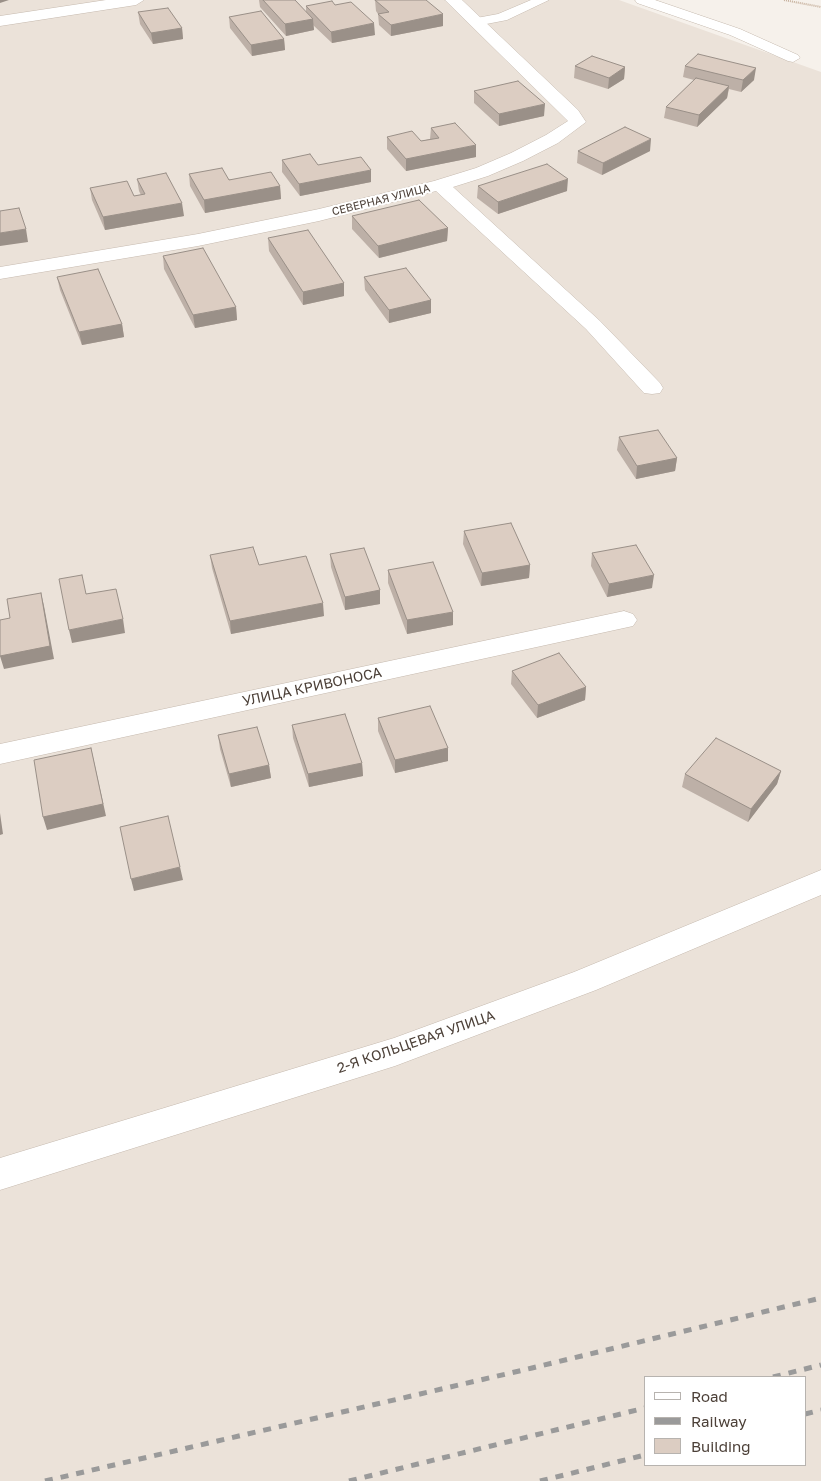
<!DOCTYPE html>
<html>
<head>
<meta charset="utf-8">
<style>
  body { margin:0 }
  #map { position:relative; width:821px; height:1481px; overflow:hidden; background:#f6f1eb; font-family:"Golos Text",sans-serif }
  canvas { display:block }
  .legend { position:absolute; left:644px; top:1376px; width:162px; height:90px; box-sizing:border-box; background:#fff; border:1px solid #b7b3af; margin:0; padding:6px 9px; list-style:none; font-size:15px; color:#4c4038 }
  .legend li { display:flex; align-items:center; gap:10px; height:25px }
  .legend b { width:25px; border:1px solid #b7b3af }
</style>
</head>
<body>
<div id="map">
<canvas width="821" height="1481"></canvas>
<ul class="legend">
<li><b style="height:6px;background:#fff"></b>Road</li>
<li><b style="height:6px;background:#9a9a9a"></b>Railway</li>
<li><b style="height:14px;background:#dccdc2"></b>Building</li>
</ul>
</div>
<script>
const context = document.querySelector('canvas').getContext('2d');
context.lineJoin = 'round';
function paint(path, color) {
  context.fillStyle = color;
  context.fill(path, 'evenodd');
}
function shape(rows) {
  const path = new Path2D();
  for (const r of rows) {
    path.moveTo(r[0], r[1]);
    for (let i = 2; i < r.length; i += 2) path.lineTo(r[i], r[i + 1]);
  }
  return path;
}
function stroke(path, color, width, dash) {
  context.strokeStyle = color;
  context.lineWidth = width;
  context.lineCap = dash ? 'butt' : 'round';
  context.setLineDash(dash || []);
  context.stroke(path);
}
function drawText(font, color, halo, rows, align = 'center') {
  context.font = font + ' "Golos Text",sans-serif';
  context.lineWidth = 4;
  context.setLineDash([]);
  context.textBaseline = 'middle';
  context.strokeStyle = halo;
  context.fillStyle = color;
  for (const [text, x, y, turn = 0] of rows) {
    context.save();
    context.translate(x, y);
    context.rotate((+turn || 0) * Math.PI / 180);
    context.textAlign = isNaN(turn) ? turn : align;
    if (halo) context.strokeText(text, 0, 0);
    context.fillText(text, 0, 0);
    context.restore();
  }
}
const residential = shape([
  [0,0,619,0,821,72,821,1481,0,1481],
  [645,1377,805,1377,805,1465,645,1465]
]);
const path = shape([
  [784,0,821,7]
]);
const lane = shape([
  [531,0,549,0,507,20,476,26,469,22,471,19,498,14,531,0],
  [635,0,655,0,740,29,798,55,800,58,793,62,788,61,730,35,637,3,635,0]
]);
const street = shape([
  [106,0,144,0,136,5,0,26,0,16,106,0],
  [445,0,462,0,578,110,586,122,558,143,523,161,488,176,453,187,600,321,660,383,663,388,660,393,652,394,644,393,586,329,436,191,319,221,198,246,0,279,0,267,198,234,319,209,434,181,476,168,511,153,546,135,568,121,445,0],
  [624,611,633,614,637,620,633,626,0,764,0,744,624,611],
  [821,870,821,895,596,990,395,1066,0,1190,0,1158,394,1038,574,972,821,870]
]);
const rail = shape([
  [773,1377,821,1365],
  [805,1414,821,1410],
  [45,1481,532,1368,821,1298],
  [349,1481,645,1408],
  [540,1481,645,1455]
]);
const wall = shape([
  [259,0,295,0,306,12,306,6,335,5,375,35,332,43,313,25,314,30,286,36,260,7],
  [375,0,443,26,391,36,379,25,378,14,376,11],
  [138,12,182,28,183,39,153,44,140,24],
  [229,17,284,39,285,50,252,56,230,28],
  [575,66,625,67,624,79,608,89,574,78],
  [685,66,754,80,741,92,729,89,727,98,697,127,664,118,666,107,694,80,683,77],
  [474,91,544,116,499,126,474,103],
  [431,128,476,157,406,171,387,149,387,137,421,141,430,139],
  [578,151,650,151,602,175,577,163],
  [282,160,318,165,371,182,300,196,282,172],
  [189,174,280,186,281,199,205,213,190,186],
  [137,179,184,216,105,230,92,200,90,188,134,196,141,195,139,191],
  [478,186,567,191,498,214,477,198],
  [352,216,448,228,447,241,379,258,352,229],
  [268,238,344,283,344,296,303,305,269,251],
  [163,256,236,307,237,320,195,328,164,269],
  [57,277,122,324,124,337,82,345,60,290],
  [364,277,431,300,431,313,389,323,365,290],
  [619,437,677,458,675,471,636,479,617,450],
  [464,531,530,565,529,578,481,586,463,544],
  [592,553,652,588,607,597,591,566],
  [330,554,380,590,380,604,345,610,331,567],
  [210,555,259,565,324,616,231,634,212,568],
  [388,570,453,625,407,634,388,583],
  [512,671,586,687,585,700,537,718,511,684],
  [378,718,448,748,448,761,395,773,378,731],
  [292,725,362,763,363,776,309,787,293,738],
  [218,735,269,765,271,778,231,787,220,749],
  [781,771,777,784,748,822,682,787,685,774]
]);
const shadedWall = shape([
  [0,0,9,0,0,3],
  [443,14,443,26,391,36,391,25],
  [313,19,314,30,286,36,285,24],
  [374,23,375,35,332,43,331,32],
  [182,28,183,39,153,44,151,33],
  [284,39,285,50,252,56,251,45],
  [625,67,624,79,608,89,609,78],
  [756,68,754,80,741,92,743,80],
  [729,86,727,98,697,127,699,115],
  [545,104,544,116,499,126,499,114],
  [651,139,650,151,602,175,603,163],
  [476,145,476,157,406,171,406,159],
  [371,170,371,182,300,196,299,184],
  [568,179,567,191,498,214,498,202],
  [280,186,281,199,205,213,204,200],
  [182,203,184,216,105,230,103,217],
  [448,228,447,241,379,258,378,246],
  [26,229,28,242,0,246,0,233],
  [344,283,344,296,303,305,303,292],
  [431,300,431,313,389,323,389,310],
  [236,307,237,320,195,328,193,315],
  [122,324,124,337,82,345,79,332],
  [677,458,675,471,636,479,637,466],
  [530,565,529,578,481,586,482,573],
  [654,575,652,588,607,597,609,584],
  [380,590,380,604,345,610,345,597],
  [41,593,44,606,54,659,4,669,0,656],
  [323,603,324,616,231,634,230,621],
  [453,612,453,625,407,634,407,620],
  [123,619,125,633,72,643,69,630],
  [586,687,585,700,537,718,538,705],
  [91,748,106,816,47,830,43,817],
  [448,748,448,761,395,773,395,760],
  [362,763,363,776,309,787,308,774],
  [269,765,271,778,231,787,229,774],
  [781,771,777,784,748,822,751,809],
  [0,813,3,834,0,835],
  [180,867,183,880,134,891,131,879]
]);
const building = shape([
  [263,0,295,0,313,19,285,24,263,0],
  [375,0,426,0,443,14,391,25,378,14,389,12,375,0],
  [332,1,335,5,351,2,374,23,331,32,306,6,332,1],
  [168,8,182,28,151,33,138,12,168,8],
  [261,11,284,39,251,45,229,17,261,11],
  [698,54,756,68,743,80,685,66,698,54],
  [592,56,625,67,609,78,575,66,592,56],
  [696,78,729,86,699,115,666,107,696,78],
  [518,81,545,104,499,114,474,91,518,81],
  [455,123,476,145,406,159,387,137,412,131,421,141,439,138,431,128,455,123],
  [625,127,651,139,603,163,578,151,625,127],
  [310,154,318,165,361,157,371,170,299,184,282,160,310,154],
  [547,164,568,179,498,202,478,186,547,164],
  [222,168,229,180,271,172,280,186,204,200,189,174,222,168],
  [166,173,182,203,103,217,90,188,127,181,134,196,145,194,137,179,166,173],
  [419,200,448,228,378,246,352,216,419,200],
  [19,208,26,229,0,233,0,211,19,208],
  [308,230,344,283,303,292,268,238,308,230],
  [203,248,236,307,193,315,163,256,203,248],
  [406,268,431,300,389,310,364,277,406,268],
  [98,269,122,324,79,332,57,277,98,269],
  [658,430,677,458,637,466,619,437,658,430],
  [511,523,530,565,482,573,464,531,511,523],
  [636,545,654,575,609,584,592,553,636,545],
  [253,547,259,565,306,556,323,603,230,621,210,555,253,547],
  [364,548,380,590,345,597,330,554,364,548],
  [433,562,453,612,407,620,388,570,433,562],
  [82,575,86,594,116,589,123,619,69,630,59,579,82,575],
  [41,593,50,646,0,656,0,620,10,618,7,599,41,593],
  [559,653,586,687,538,705,512,671,559,653],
  [430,706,448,748,395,760,378,718,430,706],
  [345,714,362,763,308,774,292,725,345,714],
  [257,727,269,765,229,774,218,735,257,727],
  [716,738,781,771,751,809,685,774,716,738],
  [91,748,103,804,43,817,34,760,91,748],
  [168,816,180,867,131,879,120,827,168,816]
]);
const farStreetnames = [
  ["СЕВЕРНАЯ УЛИЦА",381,200,-14]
];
const streetNames = [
  ["УЛИЦА КРИВОНОСА",312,687,-12],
  ["2-Я КОЛЬЦЕВАЯ УЛИЦА",416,1042,-19]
];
paint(residential, '#ebe2d9');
stroke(lane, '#c6baaf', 1);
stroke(street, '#c6baaf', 1);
stroke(path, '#c6b09c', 2, [1, 1]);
paint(lane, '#fff');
paint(street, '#fff');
stroke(rail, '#9a9a9a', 5, [8, 8]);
paint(wall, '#bdb0a7');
paint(shadedWall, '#9a9088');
paint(building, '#dccdc2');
stroke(building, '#9a9088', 1);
drawText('11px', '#4c4038', '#fff', farStreetnames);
drawText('14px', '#4c4038', '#fff', streetNames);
</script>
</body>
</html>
